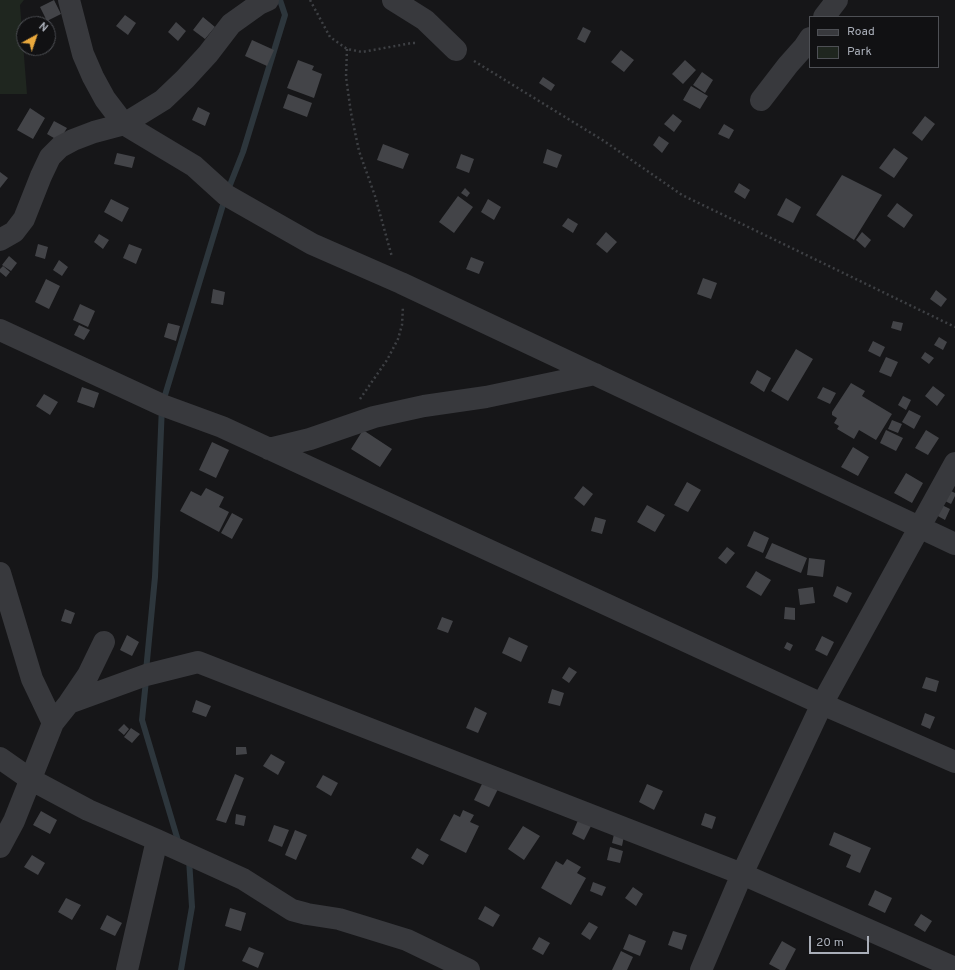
<!DOCTYPE html>
<html>
<head>
<meta charset="utf-8">
<style>
  body { margin:0 }
  #map { position:relative; width:955px; height:970px; overflow:hidden; background:#161618; font-family:Overpass,sans-serif }
  canvas { display:block }
  .legend { position:absolute; left:809px; top:16px; width:130px; height:52px; box-sizing:border-box; background:#111113; border:1px solid #4e5055; margin:0; padding:5px 7px; list-style:none; font-size:12px; color:#a9aeb8 }
  .legend li { display:flex; align-items:center; gap:8px; height:20px }
  .legend b { width:20px; border:1px solid #4e5055 }
  .north { position:absolute; left:16px; top:16px; width:40px; height:40px; box-sizing:border-box; background:#111113; border:1px solid #4e5055; border-radius:50%; rotate:40deg; font-size:11px; font-weight:700; line-height:16px; text-align:center; color:#a9aeb8 }
  .north::after { content:''; display:block; margin:auto; width:14px; height:18px; background:#eaa93d; clip-path:polygon(50% 0,100% 100%,50% 72%,0 100%) }
  .scale { position:absolute; left:809px; top:936px; width:60px; height:18px; box-sizing:border-box; border:2px solid #a9aeb8; border-top:0; padding-left:5px; font-size:12px; line-height:14px; white-space:nowrap; color:#a9aeb8; -webkit-text-stroke:3px #111113; paint-order:stroke }
</style>
</head>
<body>
<div id="map">
<canvas width="955" height="970"></canvas>
<ul class="legend">
<li><b style="height:5px;background:#38393d"></b>Road</li>
<li><b style="height:11px;background:#1f261f"></b>Park</li>
</ul>
<div class="north">N</div>
<div class="scale">20 m</div>
</div>
<script>
const context = document.querySelector('canvas').getContext('2d');
context.lineJoin = 'round';
function paint(path, color) {
  context.fillStyle = color;
  context.fill(path, 'evenodd');
}
function shape(rows) {
  const path = new Path2D();
  for (const r of rows) {
    path.moveTo(r[0], r[1]);
    for (let i = 2; i < r.length; i += 2) path.lineTo(r[i], r[i + 1]);
  }
  return path;
}
function stroke(path, color, width, dash) {
  context.strokeStyle = color;
  context.lineWidth = width;
  context.lineCap = dash ? 'butt' : 'round';
  context.setLineDash(dash || []);
  context.stroke(path);
}
const green = shape([
  [0,0,24,0,20,5,27,94,0,94]
]);
const stream = shape([
  [146,671,155,577,162,405,226,195,243,152,285,15,280,0],
  [146,680,142,720,179,844],
  [181,970,192,907,189,859]
]);
const building = shape([
  [54,0,61,14,47,21,40,7],
  [125,15,136,23,128,35,116,26],
  [203,17,215,27,205,39,193,30],
  [176,22,186,31,178,41,168,32],
  [583,27,591,31,585,43,577,39],
  [252,40,274,50,267,66,245,56],
  [621,50,634,60,624,72,611,62],
  [298,60,314,66,312,70,322,74,314,98,287,88],
  [685,60,696,70,683,84,672,74],
  [702,72,713,80,705,93,693,85],
  [543,77,555,85,551,91,539,83],
  [691,86,708,96,700,109,683,100],
  [288,94,312,103,307,117,283,108],
  [198,107,210,113,205,126,192,120],
  [30,108,45,118,33,139,17,130],
  [673,114,682,121,674,132,664,124],
  [925,116,935,124,922,141,912,133],
  [54,121,67,128,59,141,47,134],
  [724,124,734,130,729,139,718,134],
  [659,136,669,143,662,153,653,145],
  [383,144,409,154,403,169,377,160],
  [894,148,908,158,894,178,879,168],
  [547,149,562,155,557,168,543,163],
  [117,153,135,157,132,168,114,164],
  [461,154,474,159,469,173,456,168],
  [0,172,8,178,0,188],
  [842,175,882,195,854,240,816,215],
  [739,183,750,190,745,199,734,192],
  [465,188,470,193,467,197,461,193],
  [458,196,473,207,454,233,439,222],
  [786,198,801,207,793,223,777,215],
  [111,199,129,208,122,222,104,212],
  [488,199,501,207,494,220,481,212],
  [897,203,913,215,904,228,887,216],
  [568,218,578,224,573,233,562,226],
  [606,232,617,242,607,253,596,244],
  [862,232,871,240,865,248,856,240],
  [99,234,109,240,103,249,94,242],
  [38,244,48,247,45,259,35,256],
  [129,244,142,249,136,264,123,258],
  [9,256,17,263,11,271,2,265],
  [471,257,484,262,479,274,466,269],
  [59,260,68,267,62,276,53,270],
  [3,266,10,272,6,277,0,272,0,269],
  [703,278,717,283,711,299,697,294],
  [46,279,60,286,49,309,35,302],
  [213,289,225,292,223,305,211,303],
  [936,290,947,299,941,307,930,299],
  [80,304,95,311,88,327,73,320],
  [893,321,903,323,901,331,891,328],
  [168,323,180,326,176,341,164,337],
  [79,325,90,330,84,340,74,335],
  [939,337,947,342,943,350,934,345],
  [873,341,885,347,880,357,868,351],
  [796,349,813,359,788,401,771,391],
  [925,352,934,358,929,364,921,358],
  [886,357,898,362,891,377,879,372],
  [757,370,771,378,764,392,750,383],
  [851,383,865,391,862,396,892,414,876,440,859,430,854,439,837,429,839,426,834,423,837,418,832,415,832,412],
  [933,386,945,395,937,406,925,396],
  [82,387,99,393,94,408,77,402],
  [823,387,836,393,830,404,817,398],
  [44,394,58,402,50,415,36,406],
  [903,396,911,400,906,410,898,405],
  [909,410,921,416,914,429,902,422],
  [892,420,902,424,898,433,888,429],
  [363,430,392,449,380,467,351,449],
  [886,430,903,438,896,451,880,443],
  [926,430,939,438,928,455,915,448],
  [212,442,229,450,216,478,199,470],
  [853,447,869,457,858,476,841,467],
  [906,473,923,483,912,503,894,493],
  [687,482,701,490,688,512,674,505],
  [583,486,593,494,584,506,574,498],
  [206,488,224,497,219,507,229,512,219,532,180,511,191,491,201,496],
  [947,489,955,493,955,496,951,504,941,499],
  [940,504,950,509,945,520,936,515],
  [647,505,665,515,655,532,637,522],
  [232,513,243,519,232,539,221,533],
  [595,517,606,520,602,534,591,531],
  [754,531,769,538,763,553,747,546],
  [772,543,807,558,801,573,765,558],
  [727,547,735,553,726,564,718,558],
  [809,558,825,560,823,577,807,575],
  [756,571,771,580,761,596,746,587],
  [837,586,852,593,847,603,833,596],
  [813,587,815,603,800,605,798,589],
  [785,607,795,608,795,620,784,619],
  [65,609,75,613,71,624,61,621],
  [442,617,453,621,448,633,437,629],
  [127,635,139,642,132,656,120,650],
  [822,636,834,642,827,656,815,650],
  [509,637,528,646,521,662,502,653],
  [787,642,793,645,790,651,784,648],
  [569,667,577,672,569,683,562,678],
  [926,677,939,681,936,692,922,688],
  [552,689,564,693,560,706,548,703],
  [196,700,211,706,206,717,192,712],
  [475,707,487,713,478,733,466,728],
  [925,713,935,717,930,729,921,725],
  [124,724,129,729,124,735,118,730],
  [131,728,140,734,132,743,124,737],
  [236,747,246,747,247,754,236,755],
  [271,754,285,762,278,775,263,766],
  [235,774,244,778,226,823,216,820],
  [323,775,338,783,331,796,316,787],
  [483,782,498,789,489,807,474,800],
  [647,784,663,791,654,810,639,802],
  [463,810,474,815,470,822,479,826,466,853,440,840,454,814,460,817],
  [41,811,57,820,50,834,33,825],
  [705,813,716,817,712,829,701,825],
  [236,814,246,816,244,826,235,824],
  [579,818,592,824,584,840,572,834],
  [274,825,289,830,282,847,268,841],
  [523,826,540,836,524,860,508,849],
  [295,830,307,835,296,860,285,855],
  [834,832,871,848,860,873,846,867,851,855,829,845],
  [614,834,624,836,622,846,612,843],
  [610,847,623,851,620,863,607,860],
  [417,848,429,855,423,865,411,858],
  [32,855,45,863,38,875,24,867],
  [567,859,581,867,577,873,586,878,571,905,541,888,556,861,563,865],
  [593,882,606,887,602,896,590,891],
  [633,887,643,894,636,906,625,898],
  [875,890,892,898,885,913,868,905],
  [66,898,81,905,72,920,58,912],
  [485,906,500,915,493,927,478,919],
  [230,908,246,913,241,931,225,926],
  [921,914,932,921,925,932,914,925],
  [107,915,122,923,115,936,100,929],
  [589,922,598,927,590,940,581,934],
  [673,931,687,935,682,950,668,945],
  [629,934,646,941,640,956,623,949],
  [539,937,550,943,543,955,532,949],
  [782,941,796,949,785,970,780,970,769,964],
  [249,947,264,953,258,968,242,961],
  [621,951,633,957,627,970,612,970]
]);
const path = shape([
  [310,0,330,37,347,49,362,52,412,43,418,43],
  [347,49,346,77,351,113,359,151,375,196,392,257],
  [474,61,604,141,682,195,955,327],
  [360,399,387,360,398,339,402,325,403,306]
]);
const minor = shape([
  [69,0,83,54,93,77,105,99,124,124,194,166,226,195,312,244,401,283,955,544],
  [393,0,425,20,456,50],
  [824,17,837,0],
  [761,100,788,65,804,47,810,38],
  [0,240,14,232,24,219,41,176,50,157,60,147,73,140,94,132,124,124,163,100,185,79,208,54,231,24,259,4,268,0],
  [0,330,162,405,222,427,822,704,955,762],
  [269,449,310,439,374,417,424,406,486,397,595,374],
  [0,573,32,679,53,723],
  [69,703,146,675,198,662,742,874,955,968],
  [0,758,30,779,88,810,157,840,243,879,292,910,307,914,339,919,407,940,469,970],
  [0,847,14,821,53,723,69,703,88,675,104,642],
  [127,970,157,840],
  [701,970,742,874,822,704,955,463]
]);
paint(green, '#1f261f');
stroke(stream, '#2d363c', 6);
paint(building, '#434448');
stroke(path, '#3e4044', 2.5, [2, 3]);
stroke(minor, '#38393d', 22);
</script>
</body>
</html>
